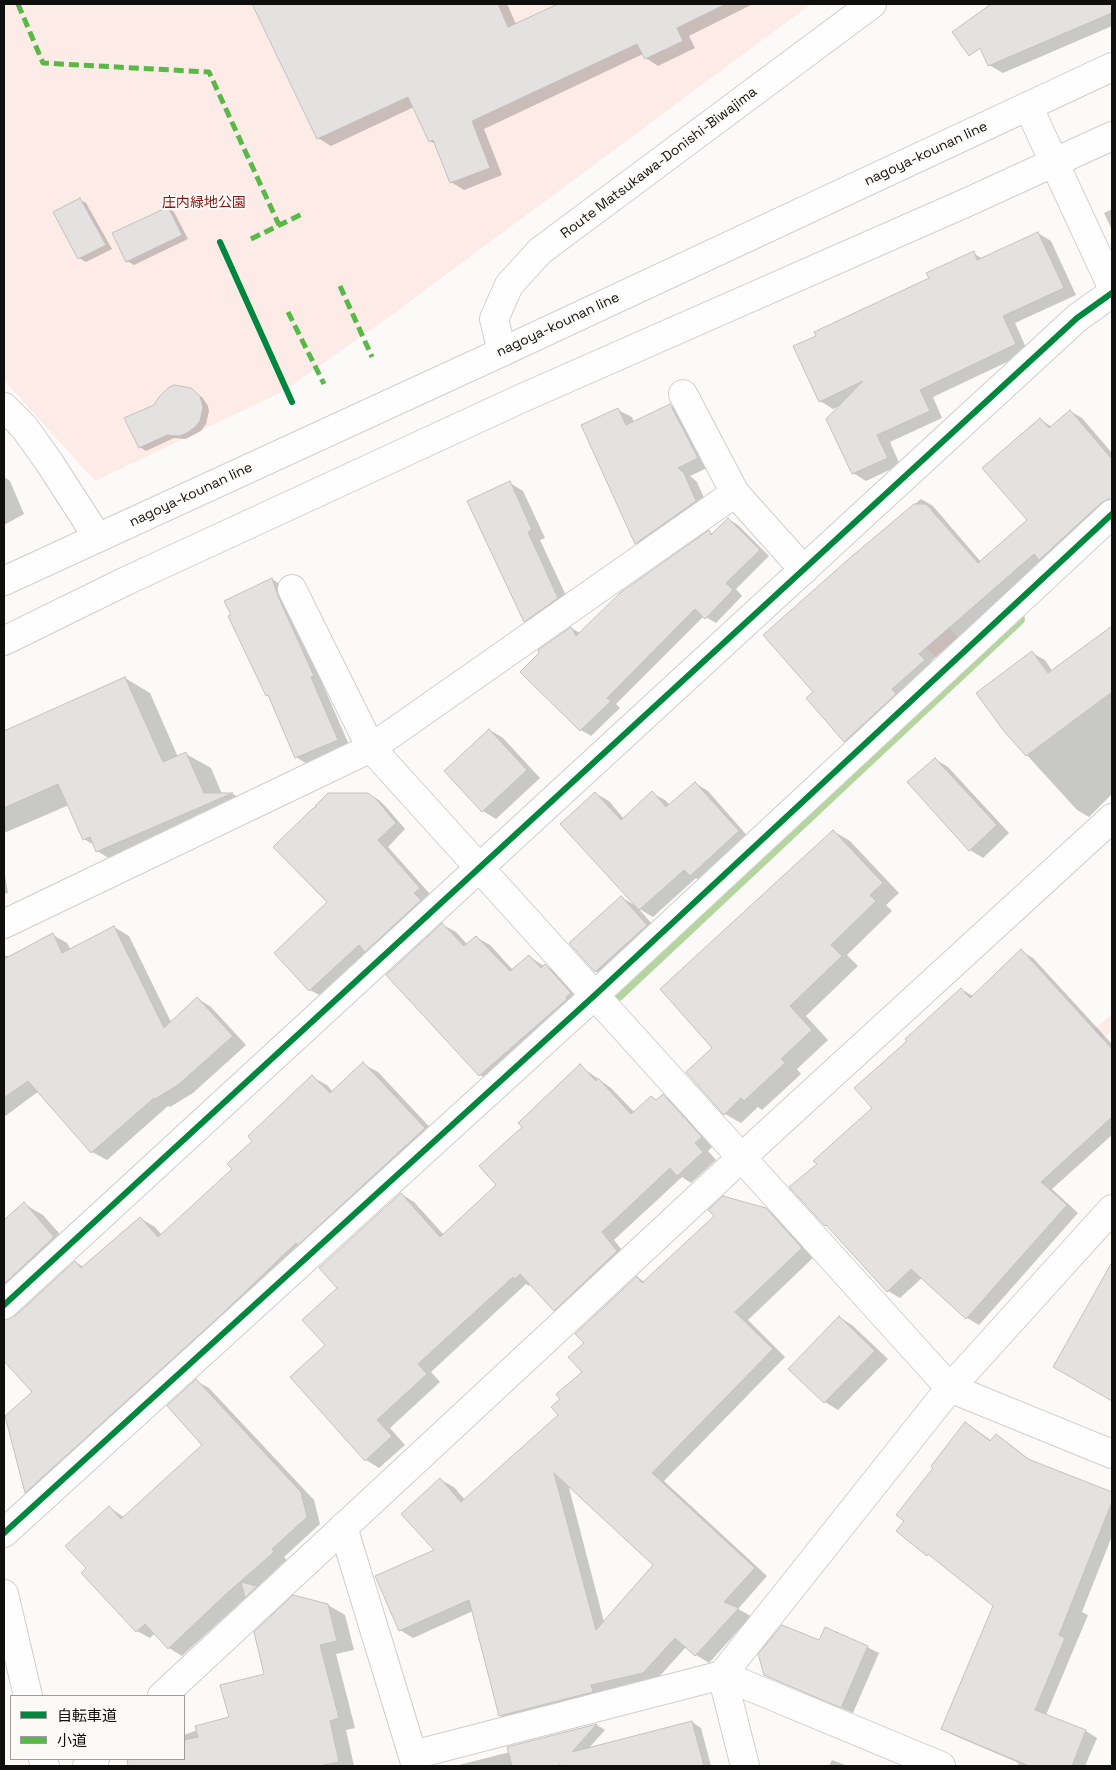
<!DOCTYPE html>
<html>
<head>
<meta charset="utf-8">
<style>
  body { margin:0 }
  #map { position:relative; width:1116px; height:1770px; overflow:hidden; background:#fbfaf8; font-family:"Space Grotesk","Noto Sans JP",sans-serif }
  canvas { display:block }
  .frame { position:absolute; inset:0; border:5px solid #0f0f0e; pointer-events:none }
  .legend { position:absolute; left:10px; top:1695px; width:175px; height:65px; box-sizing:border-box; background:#fcfaf7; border:1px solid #9d9c9a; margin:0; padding:6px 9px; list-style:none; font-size:15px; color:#0f0f0e }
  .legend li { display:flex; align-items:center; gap:10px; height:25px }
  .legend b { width:25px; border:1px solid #9d9c9a }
</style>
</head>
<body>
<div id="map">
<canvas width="1116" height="1770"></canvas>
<div class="frame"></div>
<ul class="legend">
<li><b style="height:6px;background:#00873e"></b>自転車道</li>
<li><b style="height:6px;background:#58b947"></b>小道</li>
</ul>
</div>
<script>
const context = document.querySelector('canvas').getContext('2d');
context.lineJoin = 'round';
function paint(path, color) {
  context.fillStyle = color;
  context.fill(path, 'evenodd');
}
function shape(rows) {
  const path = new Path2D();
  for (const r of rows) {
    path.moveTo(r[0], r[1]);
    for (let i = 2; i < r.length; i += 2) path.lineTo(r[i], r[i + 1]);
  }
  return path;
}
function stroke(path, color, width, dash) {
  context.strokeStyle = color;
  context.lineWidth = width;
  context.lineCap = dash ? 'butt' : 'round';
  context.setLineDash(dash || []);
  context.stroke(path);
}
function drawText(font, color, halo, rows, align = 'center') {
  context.font = font + ' "Space Grotesk","Noto Sans JP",sans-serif';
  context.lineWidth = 4;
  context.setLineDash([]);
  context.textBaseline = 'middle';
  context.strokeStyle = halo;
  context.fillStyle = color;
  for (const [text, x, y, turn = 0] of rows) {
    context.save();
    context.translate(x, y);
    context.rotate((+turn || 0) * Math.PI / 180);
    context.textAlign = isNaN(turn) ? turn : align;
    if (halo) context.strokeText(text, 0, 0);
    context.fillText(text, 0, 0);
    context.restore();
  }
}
const green = shape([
  [4,4,811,4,389,317,282,392,95,481,4,380],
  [937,611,960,641,939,660,912,635],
  [1112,1014,1112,1030,1086,1052,1076,1044]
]);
const shadow = shape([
  [253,4,507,4,516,24,561,4,753,4,689,36,695,48,658,66,646,58,643,54,484,129,502,175,464,190,451,182,437,145,430,141,414,107,331,146,318,138],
  [993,4,1112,4,1112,26,1003,73,989,65,970,21],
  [80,200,86,203,112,249,86,262,79,258,54,212],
  [168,208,174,212,188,239,134,265,127,261],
  [1112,209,1112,230,1104,213],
  [1038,233,1051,241,1076,295,1015,323,1028,352,933,397,942,418,890,442,900,465,866,481,853,473,841,405,833,409,820,401,930,279,973,253,983,259],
  [195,393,202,397,208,406,209,411,206,424,201,431,186,439,174,438,146,451,140,447,155,406],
  [670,405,684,413,711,466,690,476,697,482,709,509,650,550,636,543,618,410,632,417,634,422],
  [1070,411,1082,418,1112,453,1112,511,1045,562,931,661,936,668,857,748,845,741,815,692,852,558,921,499,933,506,981,562,1029,520,1041,420,1052,427],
  [4,477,10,481,24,514,4,525],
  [510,483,523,491,545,538,540,540,571,606,539,628,525,621],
  [728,519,738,525,769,556,736,589,742,596,716,623,704,616,616,704,620,708,591,736,581,730,522,672,571,628,580,633,709,532,714,534],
  [272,579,285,587,326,683,323,685,350,747,309,765,296,757,270,697,267,695],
  [1112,628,1112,794,1089,817,1077,810,1004,730,1032,653,1045,660,1053,672],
  [125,678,150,693,178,757,186,754,211,768,222,794,233,794,256,808,122,866,97,851,94,845,84,839,69,805,4,833,4,732],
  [490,730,503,738,540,778,496,819,483,811],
  [935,759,948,767,1009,833,983,858,970,850,908,783],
  [695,783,708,791,751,840,704,883,696,878,653,917,638,908,660,933,609,979,595,971,621,897,636,906,595,793,609,801,624,819,652,793,665,800,670,805],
  [368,794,379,800,387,808,405,829,388,847,430,894,424,899,431,907,321,996,310,990,329,902],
  [833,831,850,841,899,893,886,905,892,911,847,955,858,966,806,1016,828,1040,797,1069,801,1074,762,1110,758,1107,741,1123,725,1114,714,1048],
  [4,869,8,893,4,894],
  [443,925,456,932,468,945,476,937,490,945,513,970,529,956,545,967,546,966,559,973,584,1001,493,1083,480,1075],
  [114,927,129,936,171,1022,197,998,211,1007,246,1045,193,1093,170,1107,168,1106,107,1160,92,1152,39,1091,4,1117,4,955,10,957,53,935,67,943,71,950],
  [1021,951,1033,958,1112,1044,1112,1135,1052,1189,1078,1213,979,1325,967,1318,922,1278,900,1298,888,1291,832,1229,825,1225,818,1163,874,1108,909,1041,961,989,973,996],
  [363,1064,378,1072,439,1137,40,1501,26,1492,34,1392,4,1360,4,1346,36,1316,75,1262,84,1267,140,1218,155,1227,162,1235,234,1169,254,1141,312,1077,327,1085,333,1092],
  [580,1066,611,1088,635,1113,651,1097,657,1100,663,1095,676,1103,714,1145,708,1151,716,1160,691,1183,682,1177,614,1240,630,1260,568,1317,555,1310,531,1284,529,1286,526,1284,431,1372,440,1382,390,1428,405,1445,379,1468,366,1460,326,1346,339,1288,401,1194,414,1202,444,1235,498,1185,524,1127],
  [24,1204,43,1215,73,1249,25,1294,4,1281,4,1222],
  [765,1209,779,1217,815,1256,748,1320,785,1357,664,1481,767,1576,738,1609,751,1616,709,1663,696,1655,686,1647,658,1678,514,1723,500,1716,473,1611,413,1638,400,1630,436,1551,441,1480,454,1487,465,1500,560,1415,562,1399,583,1372,585,1343,637,1277,645,1282],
  [568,1484,655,1565,604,1622],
  [1112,1265,1112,1400,1055,1367],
  [839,1317,852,1325,888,1359,838,1410,825,1402,790,1369],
  [196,1381,209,1388,314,1500,320,1524,284,1557,287,1560,182,1656,169,1648,155,1633,150,1638,137,1631,87,1568,109,1507,125,1518,204,1445],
  [966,1423,992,1441,996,1436,1007,1442,1034,1463,1112,1493,1112,1536,1082,1612,1088,1615,1046,1715,1086,1731,1097,1738,1085,1766,1017,1766,1019,1763,953,1735,942,1729,994,1606,940,1561,928,1554,898,1531,906,1521,935,1467],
  [328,1605,345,1615,354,1650,336,1654,355,1728,346,1730,354,1766,154,1766,163,1764,161,1759,184,1759,184,1735,230,1718],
  [820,1642,867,1647,879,1653,853,1713,777,1681,765,1675],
  [692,1722,701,1728,711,1766,459,1765,510,1752,509,1748,597,1725,605,1730,588,1749],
  [832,1760,848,1766,829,1766]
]);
const stream = shape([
  [618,995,1019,619]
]);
const building = shape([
  [252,4,498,4,508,27,558,4,726,4,677,28,683,41,645,59,637,44,472,121,490,168,450,183,433,140,429,142,408,97,317,139,252,4],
  [991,4,1112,4,1112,13,988,66,980,48,969,56,952,32,991,4],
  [80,198,106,245,78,259,53,212,80,198],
  [168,207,182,235,126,262,112,233,168,207],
  [1038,232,1064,288,1003,316,1016,344,920,390,930,411,877,435,888,458,852,474,826,419,863,381,819,402,793,346,816,336,814,332,929,278,926,273,974,251,977,260,1038,232],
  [174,385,191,388,200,396,203,407,200,421,194,428,185,434,179,436,167,435,139,448,124,418,154,405,159,397,168,388,174,385],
  [670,404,698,458,678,468,684,473,696,501,635,544,581,425,618,408,626,425,670,404],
  [1070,410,1112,459,1112,499,1108,499,1101,503,1039,560,1034,554,919,654,925,660,892,689,896,694,844,742,806,698,813,692,763,635,851,557,914,504,926,504,978,563,1027,520,982,468,1040,418,1049,428,1070,410],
  [510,481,532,530,528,532,558,598,524,622,467,501,510,481],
  [728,518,760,550,726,583,733,590,705,619,695,609,607,698,611,701,580,731,520,672,539,653,538,650,571,627,576,636,620,593,709,530,711,535,728,518],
  [272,578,278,596,314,676,311,677,338,740,295,758,268,695,266,696,228,616,231,615,224,601,272,578],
  [1112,626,1112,692,1026,756,1003,730,976,693,1032,651,1048,673,1112,626],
  [125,677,163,762,186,752,204,793,233,793,96,852,90,837,83,840,58,784,4,808,4,731,125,677],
  [489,729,527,770,482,812,444,771,489,729],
  [935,758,997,825,969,851,907,782,935,758],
  [695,782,739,831,690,876,684,870,639,910,560,824,595,792,621,820,652,791,666,807,695,782],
  [328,793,368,793,377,800,396,823,378,840,420,888,414,893,421,900,365,952,359,945,309,991,274,953,327,902,273,847,312,809,316,807,315,806,328,793],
  [833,830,883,883,870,895,876,901,831,945,842,956,790,1006,812,1030,781,1059,785,1063,744,1101,741,1098,724,1115,686,1072,712,1048,660,989,833,830],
  [621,896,647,925,595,972,569,943,621,896],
  [442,923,464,946,476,936,510,971,529,955,541,968,545,964,571,993,566,997,567,999,479,1076,386,975,442,923],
  [114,926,164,1028,197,997,233,1036,178,1085,155,1099,154,1098,91,1153,28,1081,4,1098,4,959,53,933,62,953,114,926],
  [1021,949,1112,1049,1112,1117,1041,1182,1067,1205,966,1319,911,1269,887,1292,826,1225,825,1226,789,1187,817,1164,813,1161,872,1108,854,1088,907,1041,905,1039,961,988,970,998,1021,949],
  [363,1062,425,1128,298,1245,296,1243,222,1314,25,1493,5,1416,32,1392,4,1361,4,1320,15,1316,75,1261,81,1268,140,1217,158,1237,232,1169,227,1164,252,1141,248,1136,312,1075,330,1093,363,1062],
  [580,1064,596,1081,598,1078,631,1114,651,1096,656,1100,663,1094,702,1137,695,1143,703,1152,677,1176,670,1168,602,1232,617,1251,554,1311,520,1274,515,1279,513,1277,418,1364,427,1374,377,1420,392,1436,365,1461,290,1377,325,1345,302,1320,337,1288,319,1268,401,1193,440,1237,496,1185,479,1166,522,1127,518,1123,580,1064],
  [723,1196,766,1208,802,1248,735,1312,773,1349,652,1473,755,1568,724,1602,739,1608,695,1656,675,1638,643,1673,591,1685,593,1692,499,1716,469,1600,399,1631,375,1576,434,1550,401,1514,440,1478,461,1502,558,1415,551,1407,560,1399,556,1394,582,1372,568,1357,584,1343,575,1334,637,1276,642,1283,714,1216,708,1210,723,1196],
  [554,1473,653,1565,596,1630,554,1473],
  [24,1202,54,1237,4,1284,4,1220,24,1202],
  [1112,1262,1112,1401,1053,1367,1112,1262],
  [839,1316,875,1351,824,1403,788,1369,839,1316],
  [196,1379,301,1492,307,1517,272,1549,274,1552,225,1595,168,1649,145,1624,136,1632,81,1573,86,1568,65,1546,109,1506,121,1519,202,1445,167,1406,196,1379],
  [965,1422,990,1441,996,1434,1028,1459,1112,1492,1112,1502,1059,1635,1065,1638,1035,1710,1086,1730,1072,1766,1029,1766,941,1729,993,1606,928,1554,927,1556,896,1531,904,1521,896,1515,933,1468,931,1466,965,1422],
  [241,1582,257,1586,245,1598,241,1582],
  [293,1595,328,1604,337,1641,320,1645,339,1718,330,1721,339,1762,319,1766,128,1766,127,1759,184,1759,184,1740,198,1737,195,1726,229,1717,220,1685,264,1674,254,1632,293,1595],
  [782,1625,819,1640,825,1627,868,1646,841,1708,764,1675,758,1654,782,1625],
  [692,1721,704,1766,560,1766,560,1764,558,1766,512,1766,507,1747,597,1724,572,1752,692,1721]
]);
const minor = shape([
  [1028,106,1112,287],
  [683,394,735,493,804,570],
  [4,407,24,427,49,462,98,538],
  [292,589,371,748,950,1388,1112,1454],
  [4,924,371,748,735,493],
  [4,1305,1077,318,1112,293],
  [343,1527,416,1766],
  [4,1533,595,995,1112,514],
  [162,1696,741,1158,1112,818],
  [413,1755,722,1675,941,1766],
  [87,1766,95,1759],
  [745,1766,722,1675,950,1388,1112,1209]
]);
const secondary = shape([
  [502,352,494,319,509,285,540,251,872,4],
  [4,1594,28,1696],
  [43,1759,45,1766]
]);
const primary = shape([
  [4,581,502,352,1112,67],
  [4,641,126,581,520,399,970,201,1112,136]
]);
const quiet = shape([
  [18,4,43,63,209,72,279,225],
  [251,239,304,213],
  [340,286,372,357],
  [288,312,324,384]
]);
const cycleway = shape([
  [220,242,292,402],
  [4,1305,1077,318,1112,293],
  [4,1533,595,995,1112,514]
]);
const streetNames = [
  ["nagoya-kounan line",926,154,-25],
  ["Route Matsukawa-Donishi-Biwajima",659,163,-37],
  ["nagoya-kounan line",558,325,-25],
  ["nagoya-kounan line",191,495,-25]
];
const parkNames = [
  ["庄内緑地公園",204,203]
];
paint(green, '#fdebe7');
paint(shadow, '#0003');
stroke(stream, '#b4d59d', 12);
paint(building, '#e3e2e1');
stroke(building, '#c3c2c1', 1);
stroke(minor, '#d0cfce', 30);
stroke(secondary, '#d0cfce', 30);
stroke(primary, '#d0cfce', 30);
stroke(minor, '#fefefe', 28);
stroke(secondary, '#fefefe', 28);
stroke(primary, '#fefefe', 28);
stroke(quiet, '#58b947', 5, [10, 5]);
stroke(cycleway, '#00873e', 6);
drawText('14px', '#0f0f0e', '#fcfaf7', streetNames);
drawText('14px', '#861513', '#fcfaf7', parkNames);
</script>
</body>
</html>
